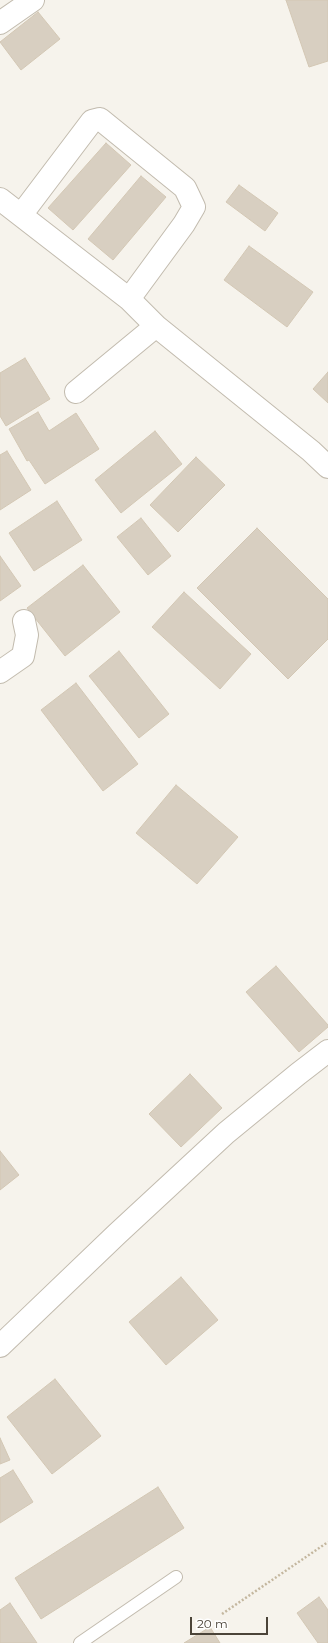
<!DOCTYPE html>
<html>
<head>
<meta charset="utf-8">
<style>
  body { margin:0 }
  #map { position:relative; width:328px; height:1643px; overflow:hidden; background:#f6f3ec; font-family:Montserrat,sans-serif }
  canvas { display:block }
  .scale { position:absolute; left:190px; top:1617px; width:78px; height:18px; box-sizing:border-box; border:2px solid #4b4439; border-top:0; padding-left:5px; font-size:12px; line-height:14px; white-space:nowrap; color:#4b4439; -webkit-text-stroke:3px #fff; paint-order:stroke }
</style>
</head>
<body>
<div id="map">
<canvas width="328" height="1643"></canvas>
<div class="scale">20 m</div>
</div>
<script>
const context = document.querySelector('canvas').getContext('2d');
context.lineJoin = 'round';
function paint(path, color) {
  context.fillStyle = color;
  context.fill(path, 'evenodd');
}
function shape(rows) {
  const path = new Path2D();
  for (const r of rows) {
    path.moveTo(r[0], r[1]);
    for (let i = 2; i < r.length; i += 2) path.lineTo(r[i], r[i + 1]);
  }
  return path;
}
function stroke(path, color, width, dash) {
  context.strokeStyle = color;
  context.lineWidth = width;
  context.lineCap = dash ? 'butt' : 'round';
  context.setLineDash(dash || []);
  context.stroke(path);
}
const building = shape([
  [286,0,328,0,328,61,309,67,286,0],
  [38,12,60,39,21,70,0,42,38,12],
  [106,143,131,165,73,230,48,208,106,143],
  [141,176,166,197,113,260,88,239,141,176],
  [239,185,278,213,265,231,226,202,239,185],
  [249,246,313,292,287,327,224,280,249,246],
  [25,358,50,399,6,426,0,416,0,373,25,358],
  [328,372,328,403,313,389,328,372],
  [38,412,49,431,76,413,99,449,45,484,29,460,27,461,9,429,38,412],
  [155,431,182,464,121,513,95,480,155,431],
  [7,451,31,490,0,510,0,455,7,451],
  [196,457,225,485,178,532,150,505,196,457],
  [57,501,82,540,34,571,9,533,57,501],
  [141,518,171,556,148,575,117,537,141,518],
  [257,528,328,599,328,639,288,679,197,588,257,528],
  [0,556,21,586,0,601,0,556],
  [83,565,120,612,65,656,27,608,83,565],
  [184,592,251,654,220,689,152,627,184,592],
  [119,651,169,714,139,738,89,676,119,651],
  [76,683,138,764,103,791,41,710,76,683],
  [176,785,238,837,197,884,136,833,176,785],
  [276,966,328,1025,328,1027,299,1052,246,992,276,966],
  [190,1074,222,1108,181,1147,149,1114,190,1074],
  [0,1151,19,1175,0,1190,0,1151],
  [181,1277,218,1320,166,1365,129,1322,181,1277],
  [55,1379,101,1436,52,1474,7,1417,55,1379],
  [0,1438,10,1460,0,1464,0,1438],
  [13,1470,33,1502,0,1523,0,1478,13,1470],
  [158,1487,184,1528,41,1619,15,1578,158,1487],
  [319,1597,328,1610,328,1643,318,1643,297,1613,319,1597],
  [10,1603,37,1643,0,1643,0,1610,10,1603],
  [210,1627,220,1643,184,1643,210,1627]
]);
const path = shape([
  [222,1614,328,1542]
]);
const service = shape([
  [80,1643,176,1577]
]);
const minor = shape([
  [0,23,33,0],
  [0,199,129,299,156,326,311,451,328,467],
  [21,215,92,121,100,119,185,188,194,207,184,224,129,299],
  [76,392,156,326],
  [0,672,23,656,27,635,24,621],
  [0,1346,117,1234,226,1133,298,1074,328,1051]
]);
paint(building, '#d8cfc1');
stroke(building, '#d3c7b4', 1);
stroke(service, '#c2bbae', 14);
stroke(minor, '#c2bbae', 24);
stroke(path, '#c4b79f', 2.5, [2, 2]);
stroke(service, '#fff', 12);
stroke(minor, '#fff', 22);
</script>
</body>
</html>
